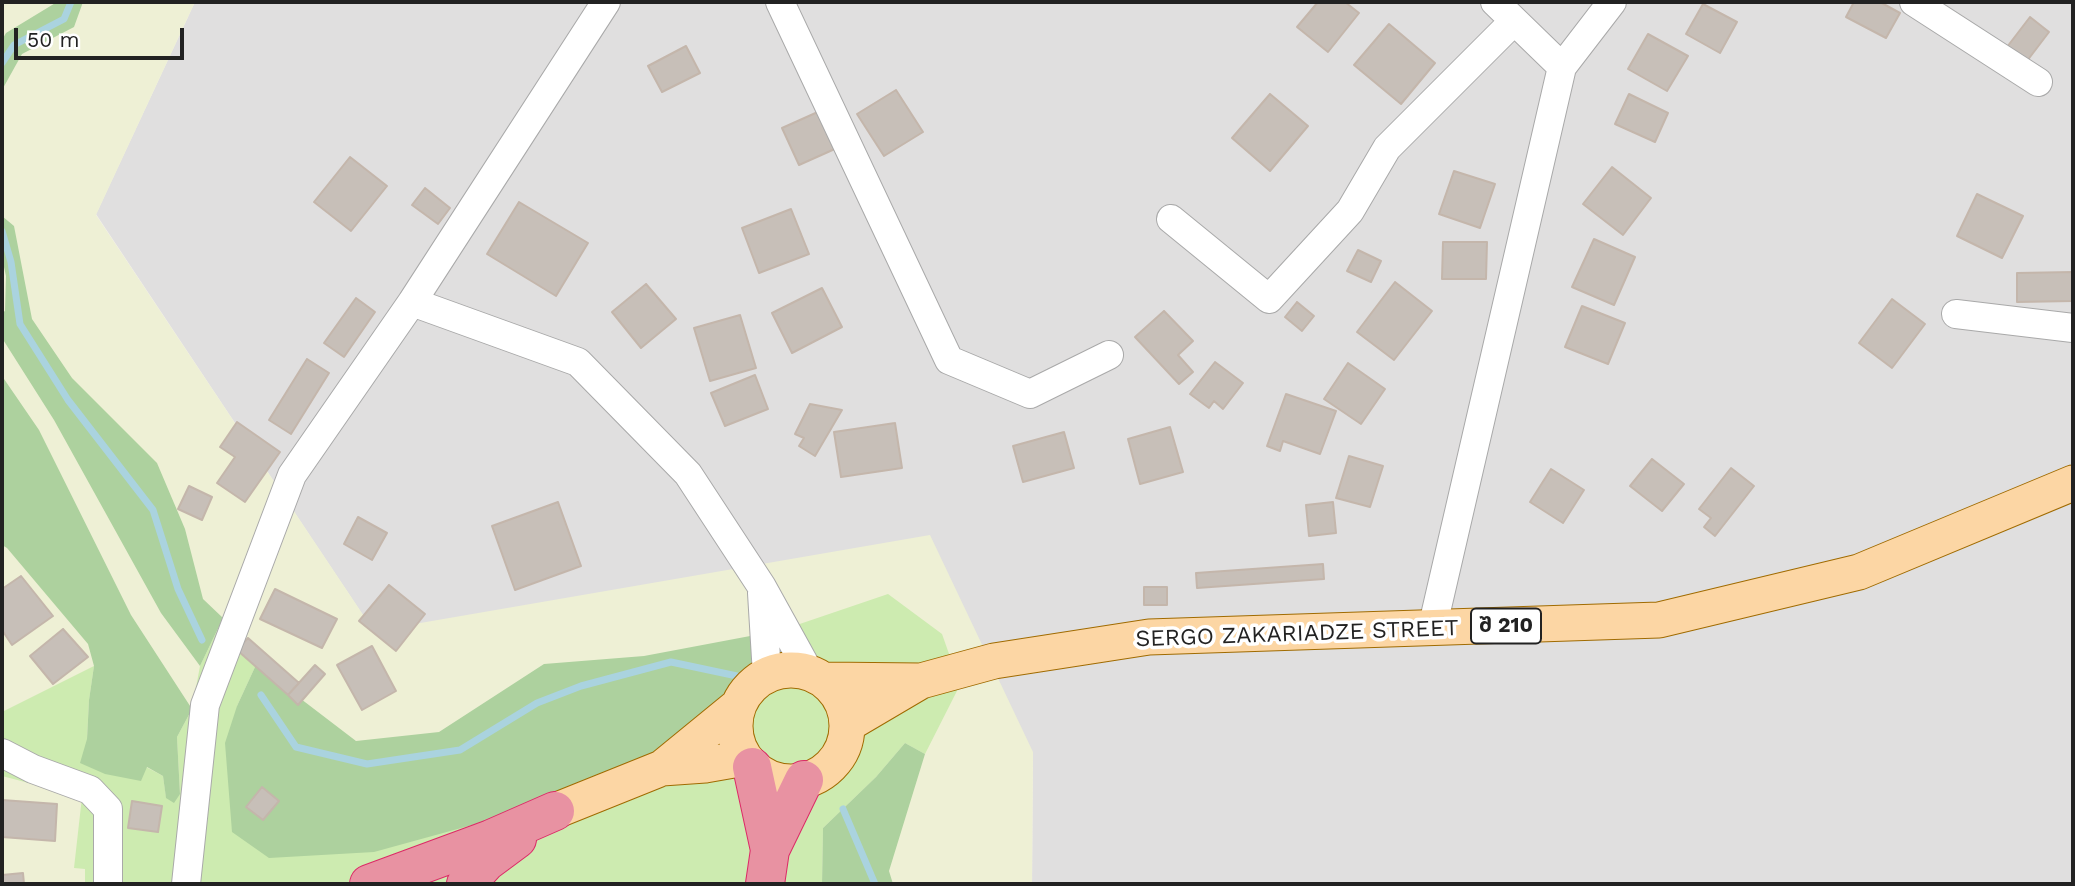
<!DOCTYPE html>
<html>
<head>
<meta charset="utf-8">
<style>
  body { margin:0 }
  #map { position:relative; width:2075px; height:886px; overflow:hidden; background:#f2efe9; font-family:"Work Sans",sans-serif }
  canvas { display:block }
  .frame { position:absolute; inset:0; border:4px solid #222; pointer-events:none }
  .scale { position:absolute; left:14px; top:28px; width:170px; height:32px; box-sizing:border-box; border:4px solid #222; border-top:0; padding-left:9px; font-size:21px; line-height:24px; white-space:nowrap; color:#222; -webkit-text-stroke:5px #fff; paint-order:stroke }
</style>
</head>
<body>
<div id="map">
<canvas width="2075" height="886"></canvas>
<div class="frame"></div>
<div class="scale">50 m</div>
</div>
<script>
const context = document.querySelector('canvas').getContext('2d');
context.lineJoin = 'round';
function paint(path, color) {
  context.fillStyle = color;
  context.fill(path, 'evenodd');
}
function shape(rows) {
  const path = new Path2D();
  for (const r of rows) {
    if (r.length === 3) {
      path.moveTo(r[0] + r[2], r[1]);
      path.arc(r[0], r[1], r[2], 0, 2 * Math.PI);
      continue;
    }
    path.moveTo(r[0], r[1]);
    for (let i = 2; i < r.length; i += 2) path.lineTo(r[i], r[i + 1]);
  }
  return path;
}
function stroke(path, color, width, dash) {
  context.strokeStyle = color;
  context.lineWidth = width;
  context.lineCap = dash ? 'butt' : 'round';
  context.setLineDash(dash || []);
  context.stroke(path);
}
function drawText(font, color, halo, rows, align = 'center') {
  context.font = font + ' "Work Sans","Noto Sans Georgian",sans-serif';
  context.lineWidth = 7;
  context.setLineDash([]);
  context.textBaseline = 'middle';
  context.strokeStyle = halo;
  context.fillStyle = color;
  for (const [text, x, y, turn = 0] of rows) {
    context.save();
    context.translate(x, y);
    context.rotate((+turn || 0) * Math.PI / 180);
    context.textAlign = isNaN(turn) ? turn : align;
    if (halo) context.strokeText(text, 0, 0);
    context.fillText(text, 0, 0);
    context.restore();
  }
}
const residential = shape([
  [195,2,2073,2,2073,884,1032,884,1033,752,374,632,96,214]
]);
const farmland = shape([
  [2,2,195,2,96,215,374,631,930,535,1033,752,1032,884,2,884]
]);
const grass = shape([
  [888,594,942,634,960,685,925,754,905,743,876,777,823,828,822,884,85,884,85,869,74,868,82,797,2,776,2,712,94,666,89,700,87,739,141,780,146,767,163,776,166,797,180,794,177,737,192,709,200,666,223,618,261,654,237,706,232,831,782,630]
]);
const forest = shape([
  [57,2,83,2,74,27,22,54,2,90,2,40,6,33],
  [2,216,14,226,32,319,72,378,157,463,185,529,203,599,223,618,200,666,161,613,54,420,2,338,2,313,5,311,6,276,2,258],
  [2,376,39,430,131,615,192,709,177,737,180,794,174,803,166,798,163,776,147,767,141,781,105,774,80,763,87,739,89,700,94,666,88,644,7,548,2,545],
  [782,630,728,708,680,743,483,822,374,852,269,858,232,832,225,743,237,706,261,654,301,699,356,741,439,732,544,664,644,656],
  [905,743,925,754,889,871,893,884,822,884,823,828,876,777]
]);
const stream = shape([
  [2,63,14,45,64,19,71,2],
  [2,231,11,262,20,324,68,400,153,510,178,589,202,640],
  [261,695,296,747,367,764,460,750,537,703,581,686,671,662,737,676],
  [843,809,875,884]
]);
const building = shape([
  [1318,2,1345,2,1359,13,1328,52,1297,27,1318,2],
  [1854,2,1880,2,1900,13,1886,38,1846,17,1854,2],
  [1703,4,1737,22,1720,53,1686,34,1703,4],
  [2030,17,2049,32,2027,61,2007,47,2030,17],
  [1389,24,1435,63,1401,104,1354,65,1389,24],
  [1648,34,1688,56,1667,91,1628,69,1648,34],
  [686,46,700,73,662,92,648,66,686,46],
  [896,90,923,132,884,156,857,114,896,90],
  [1270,94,1308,126,1270,171,1232,138,1270,94],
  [1629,94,1668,113,1655,142,1615,124,1629,94],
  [820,111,837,148,799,165,782,128,820,111],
  [350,157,387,186,351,231,314,202,350,157],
  [1612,167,1651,198,1623,235,1583,204,1612,167],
  [1454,171,1495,184,1480,228,1439,214,1454,171],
  [425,188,450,208,438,224,412,205,425,188],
  [1977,194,2023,216,2002,258,1957,236,1977,194],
  [519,202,588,243,556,296,487,254,519,202],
  [791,209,809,254,759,273,742,228,791,209],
  [1594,239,1635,257,1614,305,1572,287,1594,239],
  [1443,242,1487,242,1486,279,1442,279,1443,242],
  [1358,250,1381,261,1371,282,1347,271,1358,250],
  [2073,272,2073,301,2017,302,2017,273,2073,272],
  [1395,282,1432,311,1394,360,1357,332,1395,282],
  [646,284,676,319,641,348,612,312,646,284],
  [822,288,842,327,792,353,772,313,822,288],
  [356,298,375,312,344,357,324,343,356,298],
  [1892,299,1925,324,1892,368,1859,343,1892,299],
  [1297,302,1314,316,1302,331,1285,317,1297,302],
  [1582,306,1625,323,1608,364,1565,347,1582,306],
  [1164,311,1193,341,1178,355,1193,372,1179,384,1135,337,1164,311],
  [740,315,756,368,710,381,694,328,740,315],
  [307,359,329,373,291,434,269,420,307,359],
  [1215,362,1243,383,1223,409,1214,401,1209,408,1190,394,1215,362],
  [1348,363,1385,389,1361,424,1324,399,1348,363],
  [755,375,768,409,725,426,711,393,755,375],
  [1286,394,1336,411,1320,454,1283,441,1280,451,1267,446,1286,394],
  [810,404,842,410,815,456,799,446,804,438,795,434,810,404],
  [237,422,280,452,245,502,217,483,235,457,220,447,237,422],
  [895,423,902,468,841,477,834,432,895,423],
  [1170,427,1183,472,1140,484,1128,439,1170,427],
  [1064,432,1074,468,1023,482,1013,446,1064,432],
  [1349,456,1383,466,1370,507,1336,498,1349,456],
  [1652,459,1684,484,1662,511,1630,486,1652,459],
  [1731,468,1754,486,1715,536,1704,527,1711,518,1699,509,1731,468],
  [1551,469,1584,490,1563,523,1530,502,1551,469],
  [189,486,212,497,202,520,178,509,189,486],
  [558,502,581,566,515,590,492,526,558,502],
  [1333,502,1336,533,1309,536,1306,505,1333,502],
  [358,517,387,533,372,560,344,544,358,517],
  [1323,564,1324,579,1197,588,1196,573,1323,564],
  [21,576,53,616,12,645,2,630,2,589,21,576],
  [389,585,425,614,396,651,359,621,389,585],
  [1144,587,1167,587,1167,605,1144,605,1144,587],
  [275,589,337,619,322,648,260,619,275,589],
  [63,629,88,657,53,684,30,656,63,629],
  [248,638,299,683,288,695,237,650,248,638],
  [372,646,396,691,362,710,337,665,372,646],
  [315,665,325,674,298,705,288,695,315,665],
  [262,787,279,801,263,820,246,807,262,787],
  [2,800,57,804,55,841,2,837,2,800],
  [132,801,162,806,158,832,128,828,132,801],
  [23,873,24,884,2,884,2,875,23,873]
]);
const minor = shape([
  [780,2,949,360,1030,394,1109,355],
  [1495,2,1562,67],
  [1914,2,2038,82],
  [1171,219,1269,299,1350,211,1387,148,1514,21],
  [412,302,578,362,688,474,762,587,809,672],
  [1956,314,2073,328],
  [762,593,767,675],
  [1432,629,1562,67,1612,2],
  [2,753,33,769,90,790,108,809,108,884],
  [186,884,205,705,292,475,412,302,606,2]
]);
const major = shape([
  [791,726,56],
  [824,680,921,681],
  [848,724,921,681,994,661,1149,637,1659,620,1859,572,2073,483],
  [662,768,705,765,745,758],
  [555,811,662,768,739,705]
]);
const highway = shape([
  [752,767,770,850],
  [369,884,491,839,555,811],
  [466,884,486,862,517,839],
  [765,884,770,850,804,780]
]);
const shields = [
  [1506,626,70]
];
const shieldNames = [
  ["შ 210",1506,626]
];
const streetNames = [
  ["SERGO ZAKARIADZE STREET",1297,634,-2]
];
paint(residential, '#e0dfdf');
paint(farmland, '#eef0d5');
paint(grass, '#cdebb0');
paint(forest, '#add19e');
stroke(stream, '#aad3df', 7);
paint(building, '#c7bfb8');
stroke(building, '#c4b6ab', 2);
stroke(minor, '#a9a9a9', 30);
stroke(major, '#a06b00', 37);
stroke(highway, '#dc2a67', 40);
stroke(minor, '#fff', 28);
stroke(major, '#fcd6a4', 35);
stroke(highway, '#e892a2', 38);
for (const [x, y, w] of shields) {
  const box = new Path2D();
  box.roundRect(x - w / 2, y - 17.5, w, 35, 5);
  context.fillStyle = '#fff';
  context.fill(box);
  stroke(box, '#222', 2);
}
drawText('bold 21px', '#222', null, shieldNames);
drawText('23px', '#222', '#fff', streetNames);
</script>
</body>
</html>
